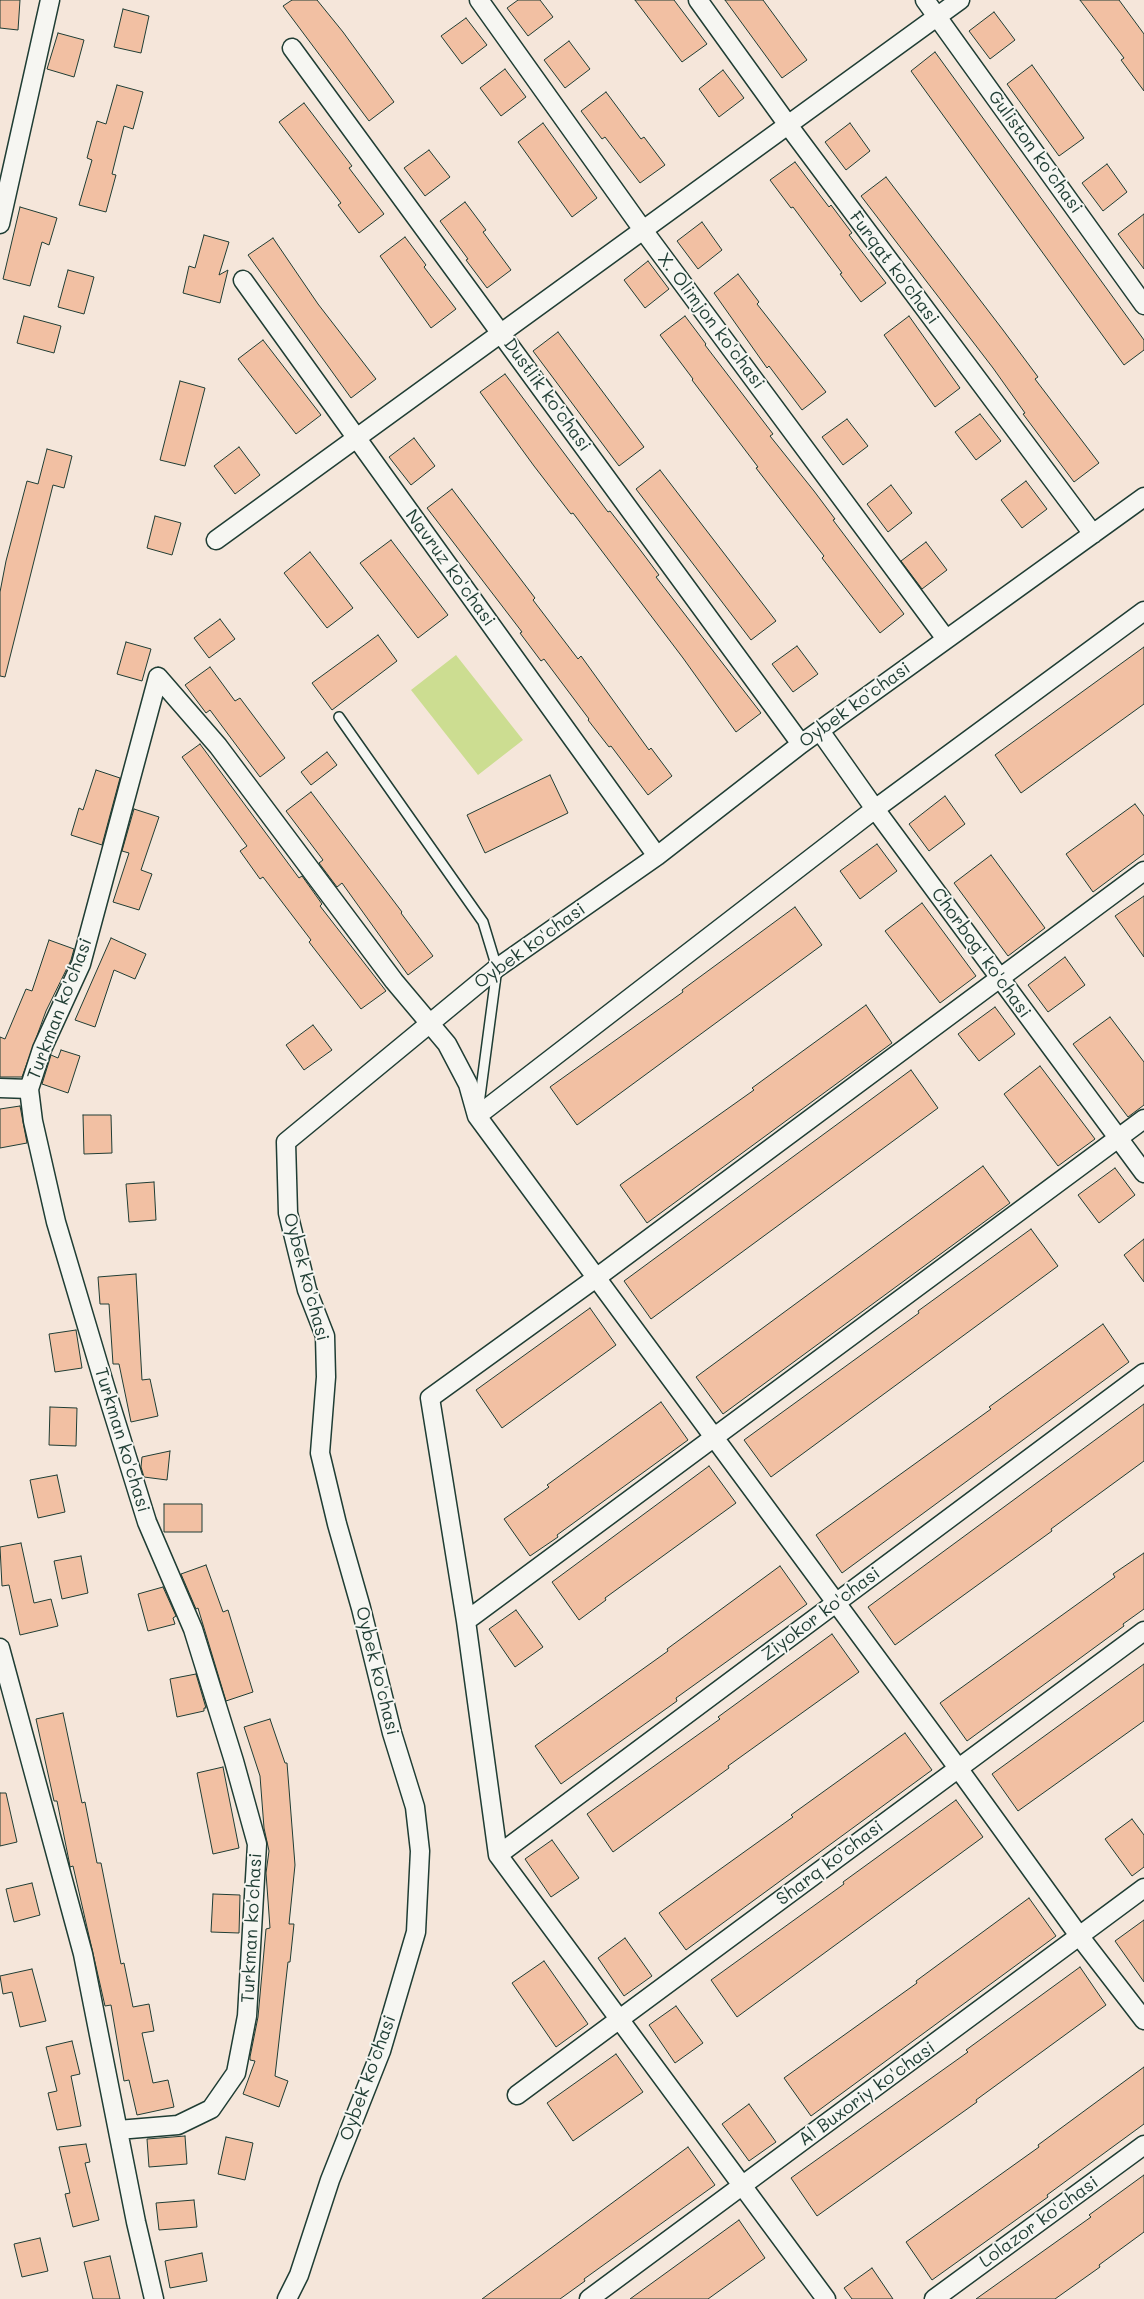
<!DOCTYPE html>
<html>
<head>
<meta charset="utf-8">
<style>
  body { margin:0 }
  canvas { display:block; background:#f5e6da }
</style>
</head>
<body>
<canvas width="1144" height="2299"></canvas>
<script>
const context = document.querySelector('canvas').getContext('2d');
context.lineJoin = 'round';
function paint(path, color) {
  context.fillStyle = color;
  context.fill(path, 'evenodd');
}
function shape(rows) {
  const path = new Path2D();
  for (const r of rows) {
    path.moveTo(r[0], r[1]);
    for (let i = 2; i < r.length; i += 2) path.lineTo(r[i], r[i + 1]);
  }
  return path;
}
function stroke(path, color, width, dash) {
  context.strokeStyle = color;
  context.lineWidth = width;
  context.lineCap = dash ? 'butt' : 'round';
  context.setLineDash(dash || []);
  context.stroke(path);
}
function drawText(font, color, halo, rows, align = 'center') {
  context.font = font + ' Mali,sans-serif';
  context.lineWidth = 4;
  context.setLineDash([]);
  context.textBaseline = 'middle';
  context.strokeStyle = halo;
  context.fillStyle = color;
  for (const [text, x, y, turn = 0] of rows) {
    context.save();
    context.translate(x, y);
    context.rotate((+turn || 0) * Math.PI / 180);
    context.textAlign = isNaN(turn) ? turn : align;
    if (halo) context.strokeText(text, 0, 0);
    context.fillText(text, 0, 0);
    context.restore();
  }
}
const green = shape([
  [456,655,523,740,478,775,411,690]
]);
const building = shape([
  [0,0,20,0,18,30,0,28,0,0],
  [292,0,317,0,343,32,394,102,369,121,283,6,292,0],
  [518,0,540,0,553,17,528,36,507,8,518,0],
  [635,0,674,0,707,44,682,62,635,0],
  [725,0,763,0,807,60,782,78,725,0],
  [1080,0,1119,0,1144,34,1144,91,1121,60,1124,58,1080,0],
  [123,9,149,16,141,53,114,47,123,9],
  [994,12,1015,40,990,59,969,31,994,12],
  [466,18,487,45,462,64,441,36,466,18],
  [58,33,84,40,74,77,47,69,58,33],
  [569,41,590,69,565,88,544,60,569,41],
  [935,52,1144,340,1144,350,1124,365,911,71,935,52],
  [1032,65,1084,138,1059,156,1007,84,1032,65],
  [505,69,526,97,501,116,480,88,505,69],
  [723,70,744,98,719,117,699,89,723,70],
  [117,85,143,92,133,129,124,126,112,174,116,175,106,212,79,205,92,160,87,158,97,121,106,124,117,85],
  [606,92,641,139,644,137,665,165,640,183,605,137,602,139,581,111,606,92],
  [304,103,352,166,349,168,384,214,359,233,338,205,341,203,279,122,304,103],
  [543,123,597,198,572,217,518,142,543,123],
  [850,123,870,151,846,170,825,142,850,123],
  [429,150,450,177,425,196,404,168,429,150],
  [795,162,829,207,831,205,852,233,849,235,886,283,861,302,840,274,842,273,793,207,791,208,770,180,795,162],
  [1107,164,1127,192,1103,211,1082,183,1107,164],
  [886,177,1003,330,1038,377,1035,379,1099,463,1074,482,1023,414,1025,413,993,368,861,196,886,177],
  [465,202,486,230,483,232,511,270,487,288,466,260,468,259,440,221,465,202],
  [20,207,57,218,49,245,42,242,30,286,3,279,20,207],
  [1144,214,1144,269,1118,234,1144,214],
  [702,222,722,250,698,269,677,241,702,222],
  [204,235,229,242,219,275,228,270,220,303,183,293,189,266,195,268,204,235],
  [405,237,426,265,424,267,456,309,431,328,380,256,405,237],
  [273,238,318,304,376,379,351,398,248,255,273,238],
  [648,261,669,289,645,308,624,280,648,261],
  [68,270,94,277,84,314,58,307,68,270],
  [738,274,759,302,757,304,826,392,802,410,769,366,767,368,714,293,738,274],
  [24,316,61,326,54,353,17,343,24,316],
  [685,316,706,344,705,345,773,434,770,436,814,491,835,519,833,520,904,614,880,633,822,558,824,556,756,468,758,467,692,380,693,379,660,335,685,316],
  [909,316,960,388,935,407,884,335,909,316],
  [558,332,644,447,619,466,533,351,558,332],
  [263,340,321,415,296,434,238,359,263,340],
  [505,374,608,512,610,511,638,547,659,575,656,577,761,713,736,732,683,658,573,513,571,514,534,466,480,392,505,374],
  [180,381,205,388,185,466,160,460,180,381],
  [980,414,1001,441,976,460,955,432,980,414],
  [847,419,868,446,843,465,822,437,847,419],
  [414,438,435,466,411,485,389,457,414,438],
  [239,447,260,475,235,494,214,466,239,447],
  [47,449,72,456,64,488,53,485,5,677,0,676,0,592,6,561,27,481,38,484,47,449],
  [660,470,776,621,751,640,636,489,660,470],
  [1026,481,1047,509,1022,528,1001,500,1026,481],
  [891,485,912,513,888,532,867,504,891,485],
  [452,489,535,598,533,600,578,659,581,656,649,750,651,748,672,776,648,795,611,746,609,747,588,720,589,719,544,659,541,661,520,633,522,632,427,508,452,489],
  [155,516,181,523,172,555,147,548,155,516],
  [391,540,448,615,418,638,360,563,391,540],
  [926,542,947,570,922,589,901,561,926,542],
  [310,552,353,608,327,628,284,573,310,552],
  [220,619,235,639,209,658,194,638,220,619],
  [378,635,397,661,332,710,312,683,378,635],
  [126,642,151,649,142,681,117,674,126,642],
  [797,646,818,674,793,692,772,664,797,646],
  [1144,647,1144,704,1021,793,995,755,1144,647],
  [210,667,235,701,240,698,285,758,260,777,210,710,206,713,185,685,210,667],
  [200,744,299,878,302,876,322,904,320,906,386,991,361,1009,309,942,311,940,263,877,260,879,240,851,247,846,182,757,200,744],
  [327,752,337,765,311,785,301,772,327,752],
  [96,770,120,778,102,845,71,835,79,808,83,810,96,770],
  [550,775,568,813,485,853,467,815,550,775],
  [311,792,402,912,401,913,433,956,408,975,342,883,337,887,319,863,323,860,320,856,286,811,311,792],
  [945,796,965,824,929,851,909,824,945,796],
  [1135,804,1144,816,1144,854,1093,892,1066,854,1135,804],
  [134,809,159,817,141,870,152,874,139,910,113,902,129,853,122,851,134,809],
  [877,844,897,871,860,899,840,871,877,844],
  [991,855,1045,928,1008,956,954,883,991,855],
  [1144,896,1144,957,1115,916,1144,896],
  [922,903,976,976,940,1003,885,931,922,903],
  [795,907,822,945,577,1125,550,1087,683,992,682,990,795,907],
  [111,938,146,954,135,979,114,970,95,1027,75,1020,111,938],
  [49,940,74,949,71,960,46,1011,22,1077,0,1077,0,1037,5,1039,26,989,32,991,49,940],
  [1065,957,1085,985,1048,1012,1028,985,1065,957],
  [866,1005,892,1043,647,1223,620,1185,754,1090,752,1088,866,1005],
  [995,1007,1015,1034,979,1061,958,1034,995,1007],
  [1110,1017,1144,1062,1144,1105,1128,1117,1073,1044,1110,1017],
  [313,1025,332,1050,304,1070,286,1045,313,1025],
  [61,1050,80,1056,68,1093,42,1084,51,1055,58,1058,61,1050],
  [1040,1066,1095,1139,1058,1166,1004,1094,1040,1066],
  [911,1070,938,1108,651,1319,624,1281,911,1070],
  [20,1106,27,1143,0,1148,0,1109,20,1106],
  [83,1115,111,1115,112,1153,84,1154,83,1115],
  [983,1166,1010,1203,723,1414,696,1377,983,1166],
  [1115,1168,1135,1195,1099,1223,1078,1195,1115,1168],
  [154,1182,156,1220,129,1222,126,1184,154,1182],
  [1031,1229,1058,1266,771,1477,744,1440,919,1313,918,1311,1031,1229],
  [1144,1239,1144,1282,1124,1255,1144,1239],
  [136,1274,142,1380,150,1379,158,1416,131,1422,119,1364,113,1364,109,1304,100,1304,98,1277,136,1274],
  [590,1308,616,1345,502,1428,476,1390,590,1308],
  [1103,1324,1129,1362,842,1573,816,1535,991,1409,989,1407,1103,1324],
  [76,1330,82,1368,55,1372,49,1334,76,1330],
  [661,1402,688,1440,557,1535,558,1537,530,1556,504,1519,549,1487,547,1485,661,1402],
  [1144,1404,1144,1461,1051,1529,1052,1531,895,1645,868,1607,1144,1404],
  [50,1407,77,1408,76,1446,49,1445,50,1407],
  [170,1451,167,1480,144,1477,141,1467,142,1457,170,1451],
  [709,1466,736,1503,605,1598,606,1600,579,1620,552,1582,709,1466],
  [57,1475,65,1512,38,1518,30,1480,57,1475],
  [164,1504,202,1504,202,1532,164,1532,164,1504],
  [21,1543,34,1603,51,1599,58,1626,20,1635,9,1585,2,1586,0,1547,21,1543],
  [1144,1553,1144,1609,1123,1624,1124,1626,967,1741,940,1703,1115,1577,1113,1574,1144,1553],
  [81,1556,88,1593,62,1599,54,1561,81,1556],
  [206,1565,223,1612,228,1610,253,1692,226,1701,198,1608,196,1609,181,1574,206,1565],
  [780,1566,807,1604,676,1698,677,1701,561,1784,535,1746,668,1651,667,1649,780,1566],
  [163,1587,176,1616,173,1618,175,1624,148,1631,138,1594,163,1587],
  [516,1610,543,1647,515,1667,489,1629,516,1610],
  [832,1634,859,1672,728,1766,729,1768,613,1852,587,1814,720,1719,718,1717,832,1634],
  [1144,1664,1144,1721,1018,1811,992,1774,1144,1664],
  [196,1674,206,1708,204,1708,204,1711,177,1717,170,1679,196,1674],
  [63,1713,82,1803,85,1802,97,1863,101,1863,121,1964,124,1963,133,2007,149,2004,154,2031,142,2033,153,2083,168,2080,174,2107,137,2115,129,2080,124,2081,111,2005,105,2006,73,1866,70,1867,69,1861,57,1801,54,1801,36,1719,63,1713],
  [270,1719,285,1763,287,1763,295,1865,289,1924,294,1924,290,1962,288,1962,275,2076,288,2081,279,2107,243,2094,255,2061,250,2060,250,2057,258,2017,266,1929,270,1928,266,1873,269,1851,264,1828,260,1776,244,1727,270,1719],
  [905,1733,932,1770,686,1950,659,1913,793,1817,791,1815,905,1733],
  [223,1767,239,1848,213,1854,197,1773,223,1767],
  [0,1793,6,1793,17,1842,0,1846,0,1793],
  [956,1800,983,1837,737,2017,711,1980,844,1884,843,1882,956,1800],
  [1132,1819,1144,1835,1144,1867,1132,1876,1105,1839,1132,1819],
  [552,1840,579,1878,551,1897,525,1859,552,1840],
  [32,1883,40,1915,14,1922,6,1889,32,1883],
  [213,1894,240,1895,239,1933,211,1932,213,1894],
  [1029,1898,1056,1936,811,2116,784,2078,917,1983,916,1981,1029,1898],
  [1144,1920,1144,1982,1115,1941,1144,1920],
  [625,1938,652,1976,624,1996,598,1958,625,1938],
  [544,1961,588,2024,556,2047,512,1983,544,1961],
  [1080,1967,1106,2005,976,2100,977,2102,817,2216,791,2178,968,2052,966,2050,1080,1967],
  [32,1969,46,2021,20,2027,12,1992,3,1994,0,1976,32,1969],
  [676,2006,703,2043,675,2063,649,2025,676,2006],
  [72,2041,80,2074,71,2076,81,2126,57,2130,48,2093,57,2091,46,2047,72,2041],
  [616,2054,643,2092,573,2141,547,2103,616,2054],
  [1144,2067,1144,2124,1047,2195,1048,2197,932,2280,906,2242,1039,2147,1038,2145,1144,2067],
  [749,2104,776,2142,749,2161,722,2124,749,2104],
  [185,2136,187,2164,149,2167,147,2139,185,2136],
  [226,2137,253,2143,245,2180,218,2174,226,2137],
  [86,2144,90,2162,85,2163,99,2220,73,2227,65,2194,70,2193,59,2147,86,2144],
  [688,2147,715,2185,584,2279,585,2281,560,2299,482,2299,688,2147],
  [1144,2175,1144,2232,1099,2265,1100,2267,1055,2299,976,2299,1091,2217,1089,2215,1144,2175],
  [194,2200,197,2227,159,2230,156,2203,194,2200],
  [739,2220,765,2258,708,2299,630,2299,739,2220],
  [40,2238,48,2271,22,2277,14,2244,40,2238],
  [202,2253,207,2281,170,2288,165,2261,202,2253],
  [110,2256,120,2299,93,2299,84,2262,110,2256],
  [872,2268,893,2299,852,2299,844,2288,872,2268]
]);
const service = shape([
  [339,717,483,922,497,968,479,1104]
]);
const minor = shape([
  [479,0,643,230,946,639],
  [698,0,788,125,1093,534],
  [925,0,1144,305],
  [292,48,801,744],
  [0,224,50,0],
  [243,280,657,856],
  [216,540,960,0],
  [158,677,218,746,394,981,447,1044,468,1084,477,1116,958,1768,1080,1937,1144,2020],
  [820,731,875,809,1144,1173],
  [0,1088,29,1089],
  [477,1116,875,809,1144,611],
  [466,1621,1144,1119],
  [0,1648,83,1954,136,2222,154,2299],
  [498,1855,1144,1373],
  [517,2095,1144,1631],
  [118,2130,178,2125,211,2109,236,2073,247,2016,257,1844,234,1761,193,1629,147,1522,106,1390,56,1222,33,1121,29,1089,42,1049,81,964,158,677],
  [287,2299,299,2275,330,2180,381,2051,416,1932,420,1851,415,1807,392,1733,361,1608,337,1524,320,1453,326,1377,325,1336,307,1290,288,1213,286,1142,497,968,657,856,801,744,1144,497],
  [589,2299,1144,1888],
  [826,2299,498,1855,466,1621,430,1398,596,1278,1144,871],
  [934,2299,1144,2145]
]);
const streetNames = [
  ["Guliston ko'chasi",1035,152,54],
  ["Furqat ko'chasi",894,268,53],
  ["X. Olimjon ko'chasi",711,321,53],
  ["Dustlik ko'chasi",547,395,54],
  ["Navruz ko'chasi",450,568,54],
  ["Oybek ko'chasi",855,705,-36],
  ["Oybek ko'chasi",530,946,-36],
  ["Chorbog' ko'chasi",981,953,54],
  ["Turkman ko'chasi",60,1009,-69],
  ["Oybek ko'chasi",306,1277,75],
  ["Turkman ko'chasi",122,1440,73],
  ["Ziyokor ko'chasi",821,1614,-37],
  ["Oybek ko'chasi",377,1671,76],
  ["Sharq ko'chasi",830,1863,-37],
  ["Turkman ko'chasi",252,1928,-87],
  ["Oybek ko'chasi",368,2078,-70],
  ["Al Buxoriy ko'chasi",867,2094,-36],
  ["Lolazor ko'chasi",1039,2222,-36]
];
paint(green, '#ccdd91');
paint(building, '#f2c0a3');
stroke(building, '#1f3d34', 1);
stroke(service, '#1f3d34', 12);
stroke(minor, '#1f3d34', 21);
stroke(service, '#f6f6f2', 9);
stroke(minor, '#f6f6f2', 18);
drawText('18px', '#1f3d34', '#f6f6f2', streetNames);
</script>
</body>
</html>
